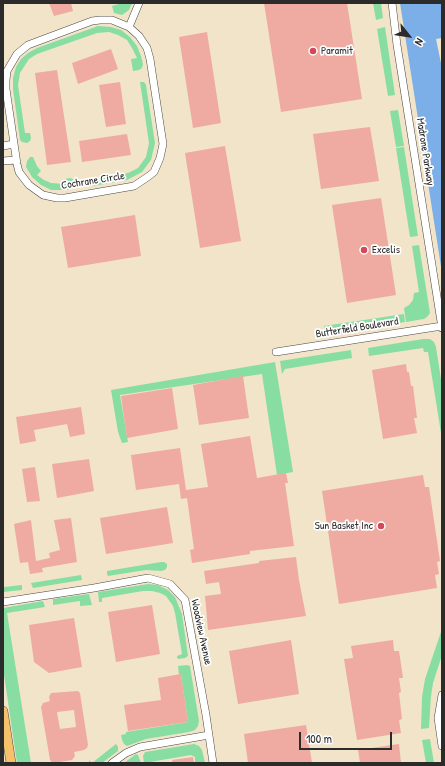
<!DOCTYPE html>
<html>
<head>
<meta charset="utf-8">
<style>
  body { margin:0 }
  #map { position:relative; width:445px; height:766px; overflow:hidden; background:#f1e4c9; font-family:"Patrick Hand",sans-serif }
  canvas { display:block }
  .frame { position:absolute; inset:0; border:4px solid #2b2b2b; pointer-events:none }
  .north { position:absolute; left:389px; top:16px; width:40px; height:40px; -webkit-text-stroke:3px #fff; paint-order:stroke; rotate:120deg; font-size:11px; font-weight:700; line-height:16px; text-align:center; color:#2b2b2b }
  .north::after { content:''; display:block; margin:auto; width:14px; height:18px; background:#2b2b2b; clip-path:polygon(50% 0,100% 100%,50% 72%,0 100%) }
  .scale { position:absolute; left:299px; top:732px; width:93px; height:18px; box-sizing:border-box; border:2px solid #2b2b2b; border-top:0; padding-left:5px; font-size:12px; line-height:14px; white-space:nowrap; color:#2b2b2b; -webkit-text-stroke:3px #fff; paint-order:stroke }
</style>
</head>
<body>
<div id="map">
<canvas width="445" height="766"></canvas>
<div class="frame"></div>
<div class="north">N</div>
<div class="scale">100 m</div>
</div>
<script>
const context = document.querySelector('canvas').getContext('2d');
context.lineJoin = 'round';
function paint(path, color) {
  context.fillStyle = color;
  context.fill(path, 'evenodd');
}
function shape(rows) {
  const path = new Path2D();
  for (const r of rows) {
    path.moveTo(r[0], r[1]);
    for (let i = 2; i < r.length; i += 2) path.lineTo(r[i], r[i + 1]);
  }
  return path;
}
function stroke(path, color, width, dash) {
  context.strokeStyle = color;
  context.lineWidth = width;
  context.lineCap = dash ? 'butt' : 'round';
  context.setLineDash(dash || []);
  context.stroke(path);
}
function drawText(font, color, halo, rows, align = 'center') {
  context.font = font + ' "Patrick Hand",sans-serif';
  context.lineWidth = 3.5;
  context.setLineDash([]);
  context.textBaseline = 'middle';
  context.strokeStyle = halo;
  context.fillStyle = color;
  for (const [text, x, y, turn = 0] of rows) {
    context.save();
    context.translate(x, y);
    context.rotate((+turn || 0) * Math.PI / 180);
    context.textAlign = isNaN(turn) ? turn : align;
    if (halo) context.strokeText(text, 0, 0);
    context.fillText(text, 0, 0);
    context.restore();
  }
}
const green = shape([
  [122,3,132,3,129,10,122,15,114,13,112,6],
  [373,3,381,3,383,18,376,20],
  [98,26,111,27,121,30,130,37,137,46,141,56,143,64,142,68,139,70,133,71,131,59,137,58,132,48,127,40,118,35,109,32,97,33,37,54,29,59,20,73,18,85,25,133,30,133,31,138,30,141,27,143,22,142,20,140,13,89,13,78,16,67,21,59,28,53,37,48],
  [385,27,395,95,388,96,377,29],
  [140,82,144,82,146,85,155,143,151,160,142,172,127,180,93,186,88,185,85,181,128,173,138,168,146,157,149,143],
  [398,110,404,146,396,147,390,111],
  [404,147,418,236,410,237,396,148],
  [30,157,33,157,37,166,41,171,37,175,44,180,51,183,66,184,65,179,70,178,73,179,74,187,67,190,51,190,41,185,32,177,26,167,27,161],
  [419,245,430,313,427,317,424,319,406,322,404,308,409,305,413,300,414,293,419,292,412,246],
  [404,314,405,322,326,335,324,326],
  [423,339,430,339,434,342,436,347,442,386,442,432,441,433,428,352,424,352,423,348,369,356,368,348],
  [351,350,352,358,285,369,282,374,280,361],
  [275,362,293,472,277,475,262,374,120,395,128,442,122,443,118,432,111,390],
  [161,562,164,562,167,564,167,567,165,570,161,571,146,570,108,576,107,574,107,571],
  [81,575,82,580,33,588,31,583],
  [3,584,4,587,22,585,22,590,3,592],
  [148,584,158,585,168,590,175,597,182,614,188,656,185,658,178,659,177,657,177,656,182,654,175,613,173,606,166,596,160,593,152,591,143,591,102,598,102,602,99,602,98,592],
  [89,594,92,605,80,606,80,601,53,605,53,599],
  [43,601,45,607,7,613,31,763,17,763,3,668,3,608],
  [442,629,442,655,433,683,431,696,429,728,421,729,422,697,425,679],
  [187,665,190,666,199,721,198,726,195,730,189,732,146,739,127,746,124,744,122,740,121,735,126,734,126,732,188,722,181,675,179,675,178,666],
  [430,739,434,763,426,763,422,740],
  [116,744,118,747,118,751,102,763,89,763,89,760,92,763],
  [194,744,199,746,202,750,205,763,195,763,195,757,191,755,144,763,143,756,145,752],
  [136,754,138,755,141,763,124,763]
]);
const water = shape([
  [400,3,442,3,442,38,436,39,442,68,442,273]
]);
const building = shape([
  [49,3,71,3,73,11,54,16],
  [264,3,347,3,362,99,281,112],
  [207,32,221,123,193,128,179,37],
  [111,49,118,69,78,84,72,63],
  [57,70,71,162,47,165,35,73],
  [120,82,126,124,106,127,99,85],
  [370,127,379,181,321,189,313,134],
  [127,134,131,155,82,162,79,141],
  [225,146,241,241,200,248,185,153],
  [381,198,396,295,347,303,332,205],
  [135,215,141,256,68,268,61,227],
  [406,364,407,372,409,372,411,386,413,386,417,418,414,418,417,433,383,439,372,370],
  [243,376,249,418,199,425,193,385],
  [172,388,178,429,127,438,121,396],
  [81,407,85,434,70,437,67,424,34,430,36,441,20,444,16,417],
  [250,436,257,478,286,473,288,483,285,483,294,546,250,551,250,554,192,563,190,550,194,549,187,498,181,499,179,484,136,490,131,455,180,448,186,490,208,487,201,444],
  [89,459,94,491,57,498,52,464],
  [35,467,40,501,27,502,22,469],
  [423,475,425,487,429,487,440,561,437,562,439,574,435,575,437,588,339,604,322,491],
  [167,507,173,543,106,554,100,518],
  [71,518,77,562,42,568,43,572,30,574,28,562,20,563,14,524,31,520,36,561,50,558,49,553,60,550,54,520],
  [296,557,299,580,306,616,208,630,205,596,221,594,219,582,206,584,204,571,259,563,259,561],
  [152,605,160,654,116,662,108,612],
  [74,618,82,667,49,673,34,662,29,625],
  [291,640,299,694,238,704,229,651],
  [393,640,394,651,399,651,403,678,399,678,401,692,399,693,402,719,399,720,401,733,357,740,344,659,353,658,351,646],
  [181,674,188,722,128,731,124,705,161,700,158,678],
  [78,691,80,693,88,745,87,748,84,750,74,752,75,756,72,760,53,763,50,760,41,707,43,703,50,701,49,697,51,693],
  [74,710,76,727,60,729,57,712],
  [306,725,312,763,248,763,244,734],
  [399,744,401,763,360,763,358,750],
  [193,757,194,763,173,763,172,760]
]);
const minor = shape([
  [392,3,397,45,442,328],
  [100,20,112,20,129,27,139,36,147,48,150,59,163,144,160,158,154,172,149,176,134,186,65,198,57,198,43,195,29,185,19,172,17,164,6,89,6,80,7,71,17,54,28,45,92,21,100,20],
  [129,27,139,3],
  [3,146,14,144],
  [3,161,16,160],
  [276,352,442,326],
  [3,602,94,588,148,578,170,584,185,600,206,715,213,763],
  [442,695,438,718,442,746],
  [112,763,126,753,140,747,209,735]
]);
const major = shape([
  [3,711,11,763]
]);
const markers = [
  [313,51,4,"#d1495b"],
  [364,250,4,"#d1495b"],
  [381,526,4,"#d1495b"]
];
const poiNames = [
  ["Paramit",321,51],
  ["Excelis",372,250],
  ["Sun Basket Inc",373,526,"right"]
];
const streetNames = [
  ["Madrone Parkway",425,152,81],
  ["Cochrane Circle",93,181,-9],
  ["Butterfield Boulevard",357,328,-9],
  ["Woodview Avenue",201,632,78]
];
paint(green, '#88dea2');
paint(water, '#7caee8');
paint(building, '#efaaa2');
stroke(minor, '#494743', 8);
stroke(major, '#494743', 10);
stroke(minor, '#fff', 7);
stroke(major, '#f5c16b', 9);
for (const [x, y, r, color] of markers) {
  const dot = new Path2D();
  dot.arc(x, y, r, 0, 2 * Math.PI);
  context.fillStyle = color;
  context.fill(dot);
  stroke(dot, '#fff', 1.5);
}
drawText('11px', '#2b2b2b', '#fff', poiNames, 'left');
drawText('11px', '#2b2b2b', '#fff', streetNames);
</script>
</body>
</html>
